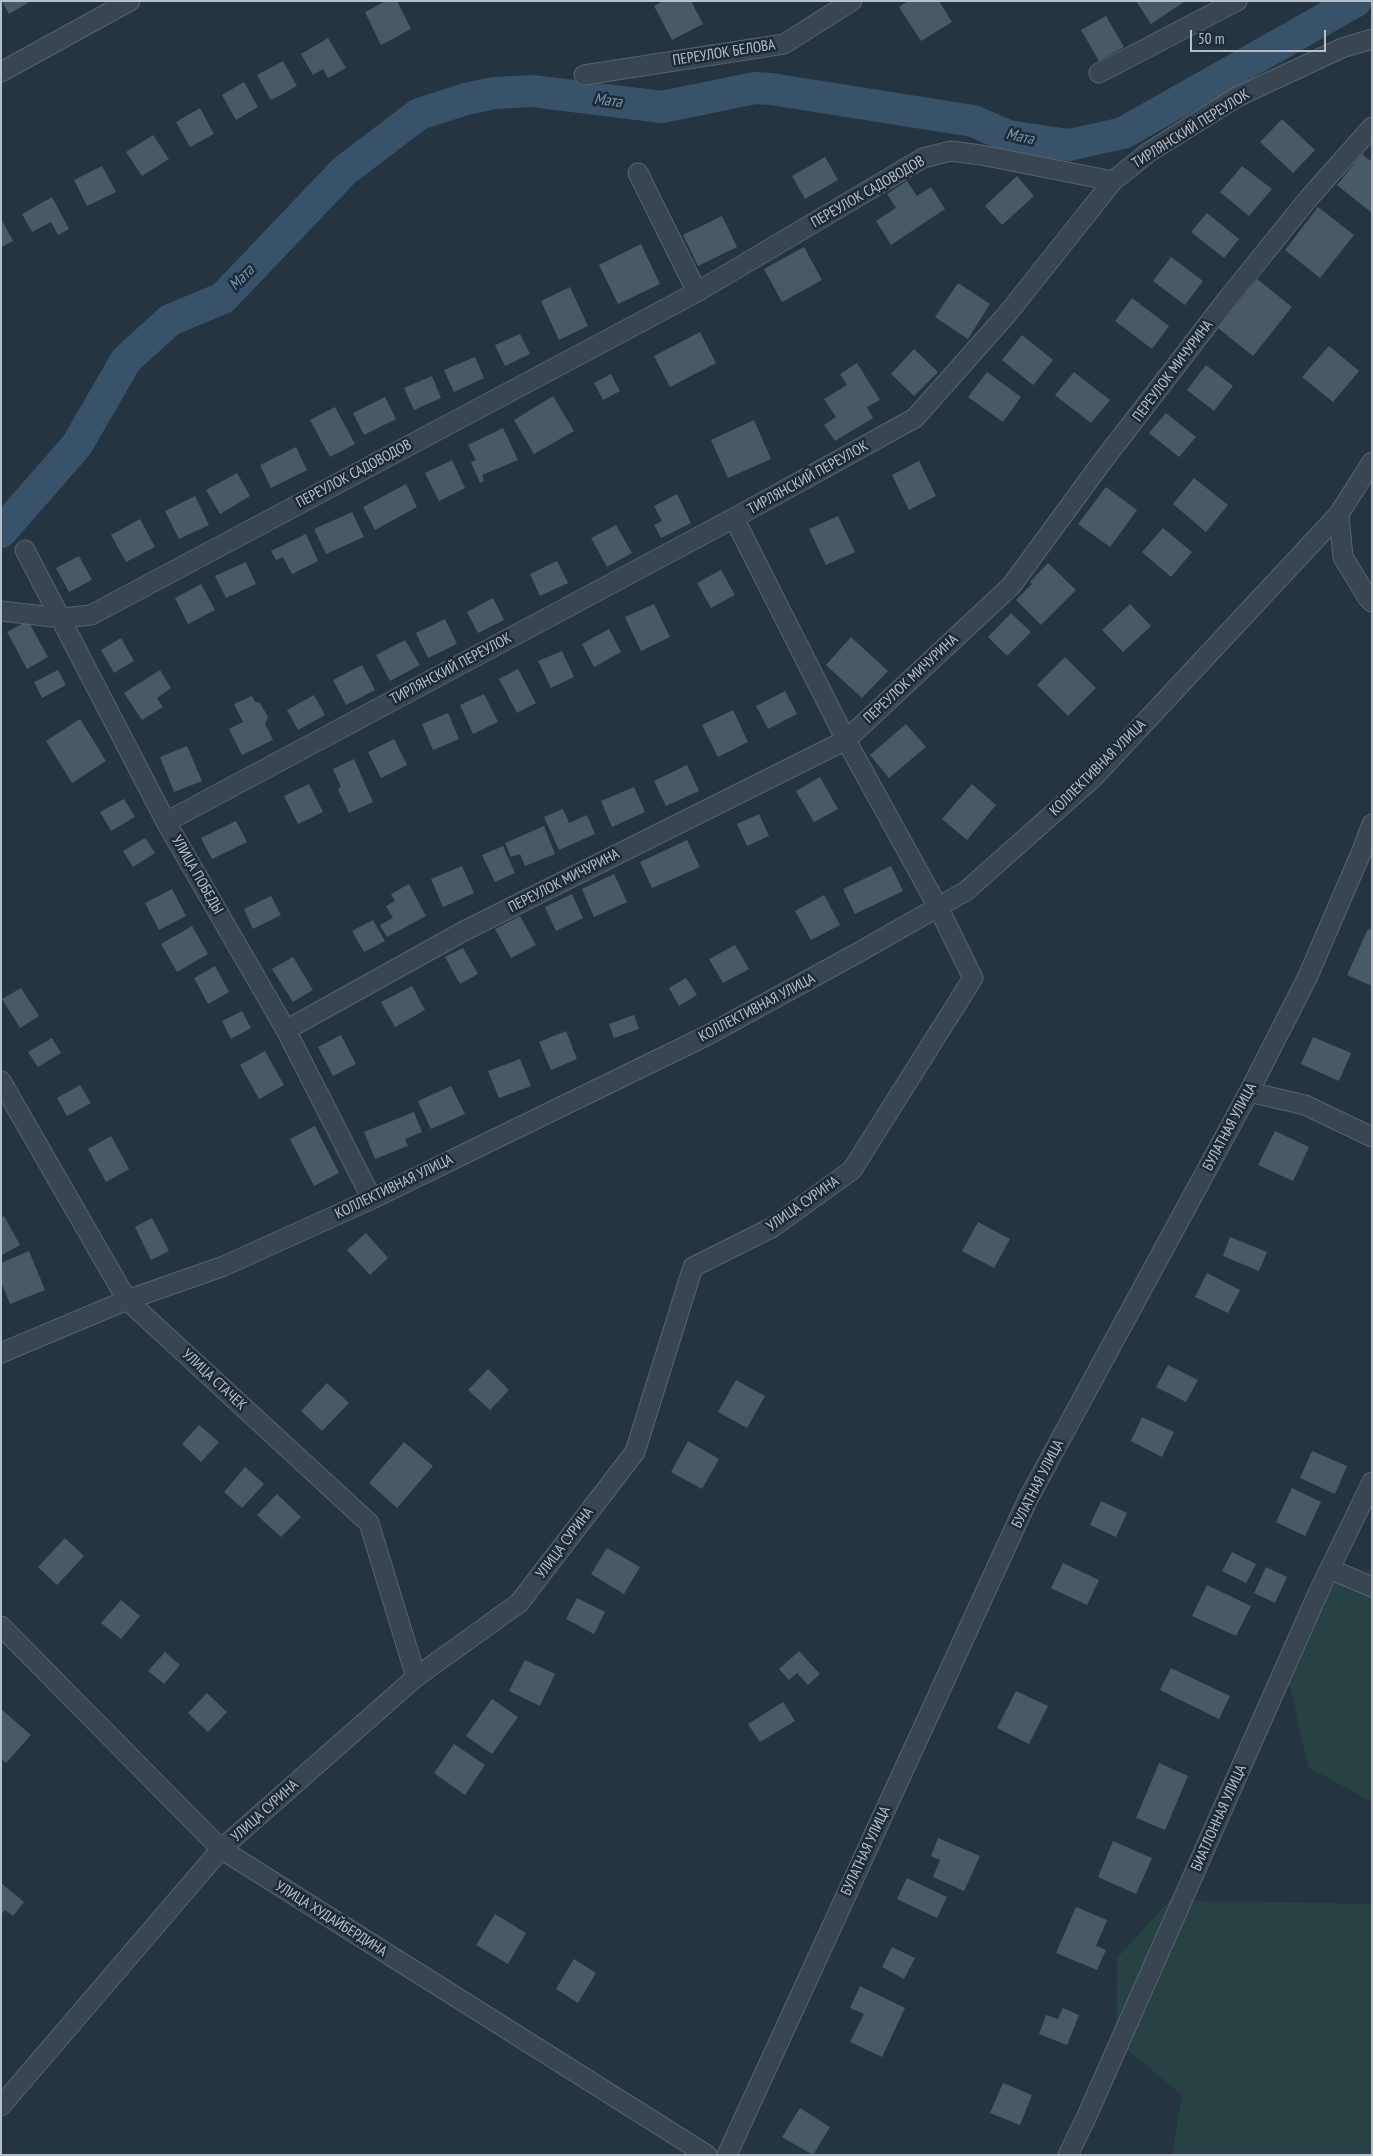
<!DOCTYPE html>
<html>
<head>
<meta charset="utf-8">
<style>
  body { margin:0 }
  #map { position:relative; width:1373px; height:2156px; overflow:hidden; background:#253441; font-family:"PT Sans Narrow",sans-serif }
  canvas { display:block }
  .frame { position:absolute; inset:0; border:2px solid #b6c0cb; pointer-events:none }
  .scale { position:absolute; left:1190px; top:30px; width:136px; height:22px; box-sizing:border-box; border:2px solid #b6c0cb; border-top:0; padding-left:6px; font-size:15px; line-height:18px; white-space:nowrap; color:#b6c0cb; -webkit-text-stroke:4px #1e2b36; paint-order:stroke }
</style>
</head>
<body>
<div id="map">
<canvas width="1373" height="2156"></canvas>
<div class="frame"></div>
<div class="scale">50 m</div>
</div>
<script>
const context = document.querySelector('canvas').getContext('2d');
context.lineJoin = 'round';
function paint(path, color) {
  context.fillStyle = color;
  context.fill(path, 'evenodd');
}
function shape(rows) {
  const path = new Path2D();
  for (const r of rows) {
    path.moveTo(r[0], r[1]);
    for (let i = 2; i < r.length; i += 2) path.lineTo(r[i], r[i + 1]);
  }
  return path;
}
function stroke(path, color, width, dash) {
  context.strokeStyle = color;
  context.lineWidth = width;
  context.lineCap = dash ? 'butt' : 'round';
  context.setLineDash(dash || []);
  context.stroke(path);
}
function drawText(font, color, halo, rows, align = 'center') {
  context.font = font + ' "PT Sans Narrow",sans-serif';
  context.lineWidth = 5;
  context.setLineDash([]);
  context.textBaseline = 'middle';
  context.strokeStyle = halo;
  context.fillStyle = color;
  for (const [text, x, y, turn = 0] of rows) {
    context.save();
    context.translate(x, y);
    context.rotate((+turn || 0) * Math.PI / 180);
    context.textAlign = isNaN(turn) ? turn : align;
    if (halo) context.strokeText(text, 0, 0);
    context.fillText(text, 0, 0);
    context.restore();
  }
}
const green = shape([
  [1372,1568,1372,1802,1308,1767,1282,1651,1318,1593],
  [1170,1900,1372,1904,1372,2155,1172,2155,1182,2095,1116,2040,1117,1958]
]);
const river = shape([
  [1,532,77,445,126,360,170,320,223,298,344,171,419,114,466,99,494,93,532,91,662,107,755,88,771,89,973,121,1008,136,1069,145,1123,133,1356,1]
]);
const building = shape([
  [2,1,31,1,9,14],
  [386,1,397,1,411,29,381,45,365,12],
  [663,1,691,1,703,24,672,40,654,6],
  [908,1,939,1,952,22,921,41,899,7],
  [1136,1,1185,1,1151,24],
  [1106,16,1124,47,1099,61,1081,30],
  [328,38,346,68,328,78,323,69,313,75,301,54],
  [283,61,297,86,271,100,257,75],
  [244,82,258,107,236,120,222,95],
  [200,108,214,134,190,147,176,122],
  [1282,119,1315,150,1293,173,1260,142],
  [153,135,169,159,142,176,126,152],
  [1362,154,1372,162,1372,213,1337,185],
  [825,157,838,180,805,199,792,176],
  [102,166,116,192,87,206,74,180],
  [1242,166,1272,189,1249,216,1220,192],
  [1017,176,1034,196,1002,225,985,206],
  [907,181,917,196,931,187,945,209,891,245,876,221,896,208,887,194],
  [52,197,69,229,58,235,51,222,32,232,22,214],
  [1318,207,1354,235,1320,278,1285,250],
  [1207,213,1239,239,1224,258,1191,232],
  [722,216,737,247,698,266,683,235],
  [1,219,13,241,1,247],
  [641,244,660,284,618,304,599,265],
  [804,247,822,280,782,302,764,269],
  [1171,257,1203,281,1185,305,1153,281],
  [1257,279,1292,307,1253,356,1218,328],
  [958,283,990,304,968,339,935,317],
  [570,287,588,326,559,340,541,301],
  [1132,298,1169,326,1152,349,1115,321],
  [700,332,716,363,670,387,654,356],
  [520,334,530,354,505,366,495,345],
  [1022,335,1053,360,1033,385,1002,360],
  [1329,346,1359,371,1333,402,1302,377],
  [914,349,938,372,914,396,891,374],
  [475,357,484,378,454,392,444,370],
  [857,363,880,400,867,407,873,418,835,441,824,425,836,417,824,399,847,385,840,374],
  [1206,365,1233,386,1214,411,1187,390],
  [987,372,1021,397,1003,422,968,397],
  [1074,372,1110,400,1091,423,1055,395],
  [611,374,620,391,603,400,594,383],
  [432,376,441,398,414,410,404,388],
  [553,396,574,431,534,454,514,420],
  [385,397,396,419,364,435,353,413],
  [335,407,355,444,330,457,310,420],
  [1166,413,1196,437,1179,457,1149,433],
  [754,420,771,459,728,478,711,440],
  [503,428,518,460,482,475,484,481,480,483,471,462,476,460,468,445],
  [296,447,307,470,271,488,260,465],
  [452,460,465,488,439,501,425,473],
  [919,461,936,496,909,510,892,475],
  [237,473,250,496,220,514,206,490],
  [1194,478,1228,505,1206,532,1173,504],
  [406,484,417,507,375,530,363,507],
  [1106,487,1137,510,1110,547,1078,524],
  [677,494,691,523,661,538,654,525,662,521,654,506],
  [195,496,209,525,179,539,165,511],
  [352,512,364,537,326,554,314,529],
  [838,516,855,552,826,565,809,529],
  [140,519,155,547,126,562,111,535],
  [616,525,632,553,607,567,591,538],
  [1163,528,1192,552,1171,577,1142,552],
  [306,534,318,561,292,574,283,557,276,560,271,551],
  [79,556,92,580,69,592,56,568],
  [557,561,568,583,540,596,530,574],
  [246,562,256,584,226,598,215,576],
  [1048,563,1076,590,1041,625,1016,600,1032,584,1030,582],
  [721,570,735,595,711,608,697,583],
  [201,584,215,610,188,624,175,598],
  [493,598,504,620,478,633,467,612],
  [654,604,670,637,641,651,625,617],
  [1130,604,1151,626,1123,652,1102,630],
  [1011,613,1031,632,1007,656,988,637],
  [445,619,457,644,428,658,416,633],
  [28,621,48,657,27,669,7,632],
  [609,629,621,652,594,667,582,644],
  [851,637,888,671,862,698,826,665],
  [121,638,134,661,114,673,101,650],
  [405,640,420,665,390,681,376,655],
  [562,651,574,677,551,688,538,661],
  [1065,657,1096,688,1068,716,1037,685],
  [362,665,375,690,346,705,333,680],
  [518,669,536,703,517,713,499,679],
  [58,670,66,685,42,698,34,682],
  [160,670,171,688,157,698,163,707,142,720,124,693],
  [785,691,797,714,768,729,756,706],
  [484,694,498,722,473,734,460,705],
  [314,695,325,715,298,730,287,710],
  [252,696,255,702,260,703,268,717,265,724,273,740,242,755,229,729,243,722,234,704],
  [733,710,748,742,718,757,702,725],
  [448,713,459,739,433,750,422,724],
  [80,719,106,761,72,783,46,741],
  [906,724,926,747,889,778,870,755],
  [394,739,407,765,381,778,368,752],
  [187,746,202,781,174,792,160,757],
  [354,759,373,802,349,813,338,789,341,787,333,769],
  [687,765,699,791,666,806,654,781],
  [820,777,838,809,814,822,796,791],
  [309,784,323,812,298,824,284,796],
  [972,784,996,805,967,840,942,819],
  [634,787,645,812,612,827,601,801],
  [124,799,135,817,111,831,100,812],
  [563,809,569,823,587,815,595,834,559,850,544,817],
  [759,814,769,836,747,846,737,824],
  [236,821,247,842,212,859,201,838],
  [544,826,555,854,525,866,520,854,511,857,505,843],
  [145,838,155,853,133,867,123,851],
  [687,840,700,867,652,888,640,862],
  [503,846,515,873,495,882,482,855],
  [462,866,474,893,443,907,431,879],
  [891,866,903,891,855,914,843,889],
  [614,874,627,902,594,917,582,889],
  [409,884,426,916,387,937,380,925,393,918,386,906,395,901,391,894],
  [172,889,186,916,159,930,145,903],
  [572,894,583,918,556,931,545,907],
  [824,895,840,925,811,940,795,911],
  [271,896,281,915,253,929,244,909],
  [520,916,536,945,511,958,495,929],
  [373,920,385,941,364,952,352,931],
  [192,926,208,954,177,972,161,944],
  [1368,929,1372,930,1372,986,1347,975],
  [735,945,749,969,723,983,709,959],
  [463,948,478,974,460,984,445,957],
  [293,957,313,990,293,1002,272,969],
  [215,966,229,992,208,1004,194,978],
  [686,978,697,995,679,1006,669,988],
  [412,986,425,1010,395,1027,381,1002],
  [21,988,39,1016,20,1028,2,999],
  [242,1011,251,1028,231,1039,222,1021],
  [634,1015,639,1029,614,1038,609,1024],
  [566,1031,577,1059,551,1070,539,1042],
  [341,1035,356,1064,333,1076,318,1047],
  [1313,1037,1351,1053,1339,1081,1301,1064],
  [52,1038,61,1053,38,1067,28,1052],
  [265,1051,284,1085,259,1099,240,1065],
  [520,1059,531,1086,499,1098,488,1071],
  [80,1085,91,1103,67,1116,57,1098],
  [451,1086,465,1114,431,1129,418,1101],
  [414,1112,422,1132,405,1139,408,1146,375,1159,364,1132],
  [315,1126,339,1173,314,1186,290,1139],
  [1275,1131,1309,1147,1293,1181,1258,1165],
  [111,1136,129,1169,106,1182,88,1149],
  [4,1216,20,1245,2,1255,1,1218],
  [152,1218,169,1251,151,1260,135,1227],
  [978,1222,1010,1239,994,1268,962,1251],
  [366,1233,388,1258,370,1275,347,1250],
  [1230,1237,1267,1252,1259,1271,1223,1256],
  [29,1251,45,1290,10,1304,1,1282,1,1263],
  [1207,1273,1240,1290,1228,1313,1195,1297],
  [1168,1365,1198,1380,1186,1402,1156,1387],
  [488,1369,509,1390,490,1410,468,1390],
  [736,1380,765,1396,747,1428,718,1412],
  [327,1383,349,1403,322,1431,301,1411],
  [1142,1417,1174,1432,1162,1457,1131,1441],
  [199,1425,219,1442,201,1462,182,1444],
  [688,1441,719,1459,702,1489,671,1472],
  [404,1442,433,1466,397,1508,369,1483],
  [1312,1451,1347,1466,1335,1494,1300,1478],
  [245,1467,264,1484,242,1508,224,1492],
  [1292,1488,1321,1502,1305,1536,1276,1522],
  [277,1494,301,1517,281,1537,257,1515],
  [1101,1501,1127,1513,1116,1537,1090,1525],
  [65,1538,84,1556,57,1585,38,1567],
  [607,1548,640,1567,624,1594,591,1574],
  [1232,1552,1256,1564,1246,1583,1222,1571],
  [1063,1563,1099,1580,1087,1605,1051,1588],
  [1266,1567,1287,1577,1275,1603,1254,1593],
  [1207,1585,1251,1606,1236,1636,1192,1616],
  [577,1598,605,1612,594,1634,566,1619],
  [121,1600,140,1616,121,1639,101,1623],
  [799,1651,820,1674,808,1685,797,1673,789,1680,779,1669],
  [165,1652,180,1665,164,1684,148,1671],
  [525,1660,555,1674,540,1706,509,1691],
  [1171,1668,1230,1696,1219,1719,1160,1690],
  [1016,1691,1048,1706,1029,1744,997,1728],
  [207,1693,227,1712,208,1732,188,1713],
  [492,1699,518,1717,492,1754,466,1736],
  [783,1702,795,1721,760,1742,748,1724],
  [1,1709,31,1735,6,1763,1,1759],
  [454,1744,485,1765,465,1795,434,1773],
  [1159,1763,1188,1776,1165,1830,1136,1818],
  [938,1838,980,1856,964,1891,933,1877,940,1860,931,1856],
  [1113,1841,1152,1858,1136,1894,1098,1877],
  [907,1878,947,1897,937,1918,897,1899],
  [1,1883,24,1902,13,1916,5,1910,1,1915],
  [1076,1907,1107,1920,1096,1946,1106,1950,1097,1970,1056,1953],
  [495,1914,526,1933,508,1964,476,1945],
  [892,1947,915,1958,904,1979,882,1967],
  [574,1959,596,1973,578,2003,556,1989],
  [860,1986,905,2008,882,2057,850,2042,864,2014,850,2008],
  [1063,2008,1079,2015,1067,2045,1039,2034,1046,2015,1058,2019],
  [1003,2083,1032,2095,1020,2125,990,2113],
  [800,2108,830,2127,813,2155,782,2137]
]);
const minor = shape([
  [1,72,130,1],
  [1099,73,1237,1],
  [584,75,784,44,852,1],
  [638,173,697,292],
  [1339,514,1343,557,1368,598,1372,602],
  [25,550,166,822,286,1030,372,1199],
  [1,611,61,618,91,615,697,292,923,158,951,151,981,155,1113,181],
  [166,822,734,518,915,418,1008,313,1113,181,1149,152,1237,97,1342,48,1372,39],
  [286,1030,464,931,846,740,1011,586,1102,462,1229,297,1308,199,1372,127],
  [1,1081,127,1300,369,1523,416,1677],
  [1249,1092,1305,1105,1372,1137],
  [1,1353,127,1300,224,1266,372,1199,706,1036,861,951,966,891,1092,779,1339,514,1372,462],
  [1330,1569,1372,1587],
  [1,1626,221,1849,707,2155],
  [1,2106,221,1849,416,1677,519,1603,635,1452,693,1267,773,1227,852,1170,973,978,938,907,846,740,734,518],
  [727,2155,1028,1499,1249,1092,1308,976,1361,853,1372,824],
  [1068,2155,1086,2118,1318,1593,1372,1482]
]);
const streetNames = [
  ["ПЕРЕУЛОК БЕЛОВА",724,53,-9],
  ["ТИРЛЯНСКИЙ ПЕРЕУЛОК",1191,129,-32],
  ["ПЕРЕУЛОК САДОВОДОВ",868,192,-30],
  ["ПЕРЕУЛОК МИЧУРИНА",1173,371,-53],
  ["ПЕРЕУЛОК САДОВОДОВ",354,474,-28],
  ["ТИРЛЯНСКИЙ ПЕРЕУЛОК",808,478,-29],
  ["ТИРЛЯНСКИЙ ПЕРЕУЛОК",451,669,-28],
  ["ПЕРЕУЛОК МИЧУРИНА",911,679,-43],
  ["КОЛЛЕКТИВНАЯ УЛИЦА",1098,768,-45],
  ["УЛИЦА ПОБЕДЫ",197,875,60],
  ["ПЕРЕУЛОК МИЧУРИНА",564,881,-27],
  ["КОЛЛЕКТИВНАЯ УЛИЦА",757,1008,-28],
  ["БУЛАТНАЯ УЛИЦА",1230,1127,-62],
  ["КОЛЛЕКТИВНАЯ УЛИЦА",394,1187,-26],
  ["УЛИЦА СУРИНА",803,1204,-35],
  ["УЛИЦА СТАЧЕК",214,1380,43],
  ["БУЛАТНАЯ УЛИЦА",1038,1484,-63],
  ["УЛИЦА СУРИНА",565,1543,-53],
  ["УЛИЦА СУРИНА",265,1811,-42],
  ["БИАТЛОННАЯ УЛИЦА",1219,1818,-66],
  ["БУЛАТНАЯ УЛИЦА",866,1851,-65],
  ["УЛИЦА ХУДАЙБЕРДИНА",331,1919,32]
];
const waterNames = [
  ["Мата",608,101,7],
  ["Мата",1020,137,12],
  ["Мата",242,278,-46]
];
paint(green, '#274242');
stroke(river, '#385269', 32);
paint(building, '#495a67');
stroke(minor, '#57636e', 21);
stroke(minor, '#394651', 19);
drawText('15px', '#b6c0cb', '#1e2b36', streetNames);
drawText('italic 16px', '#7595af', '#1e2b36', waterNames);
</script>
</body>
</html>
